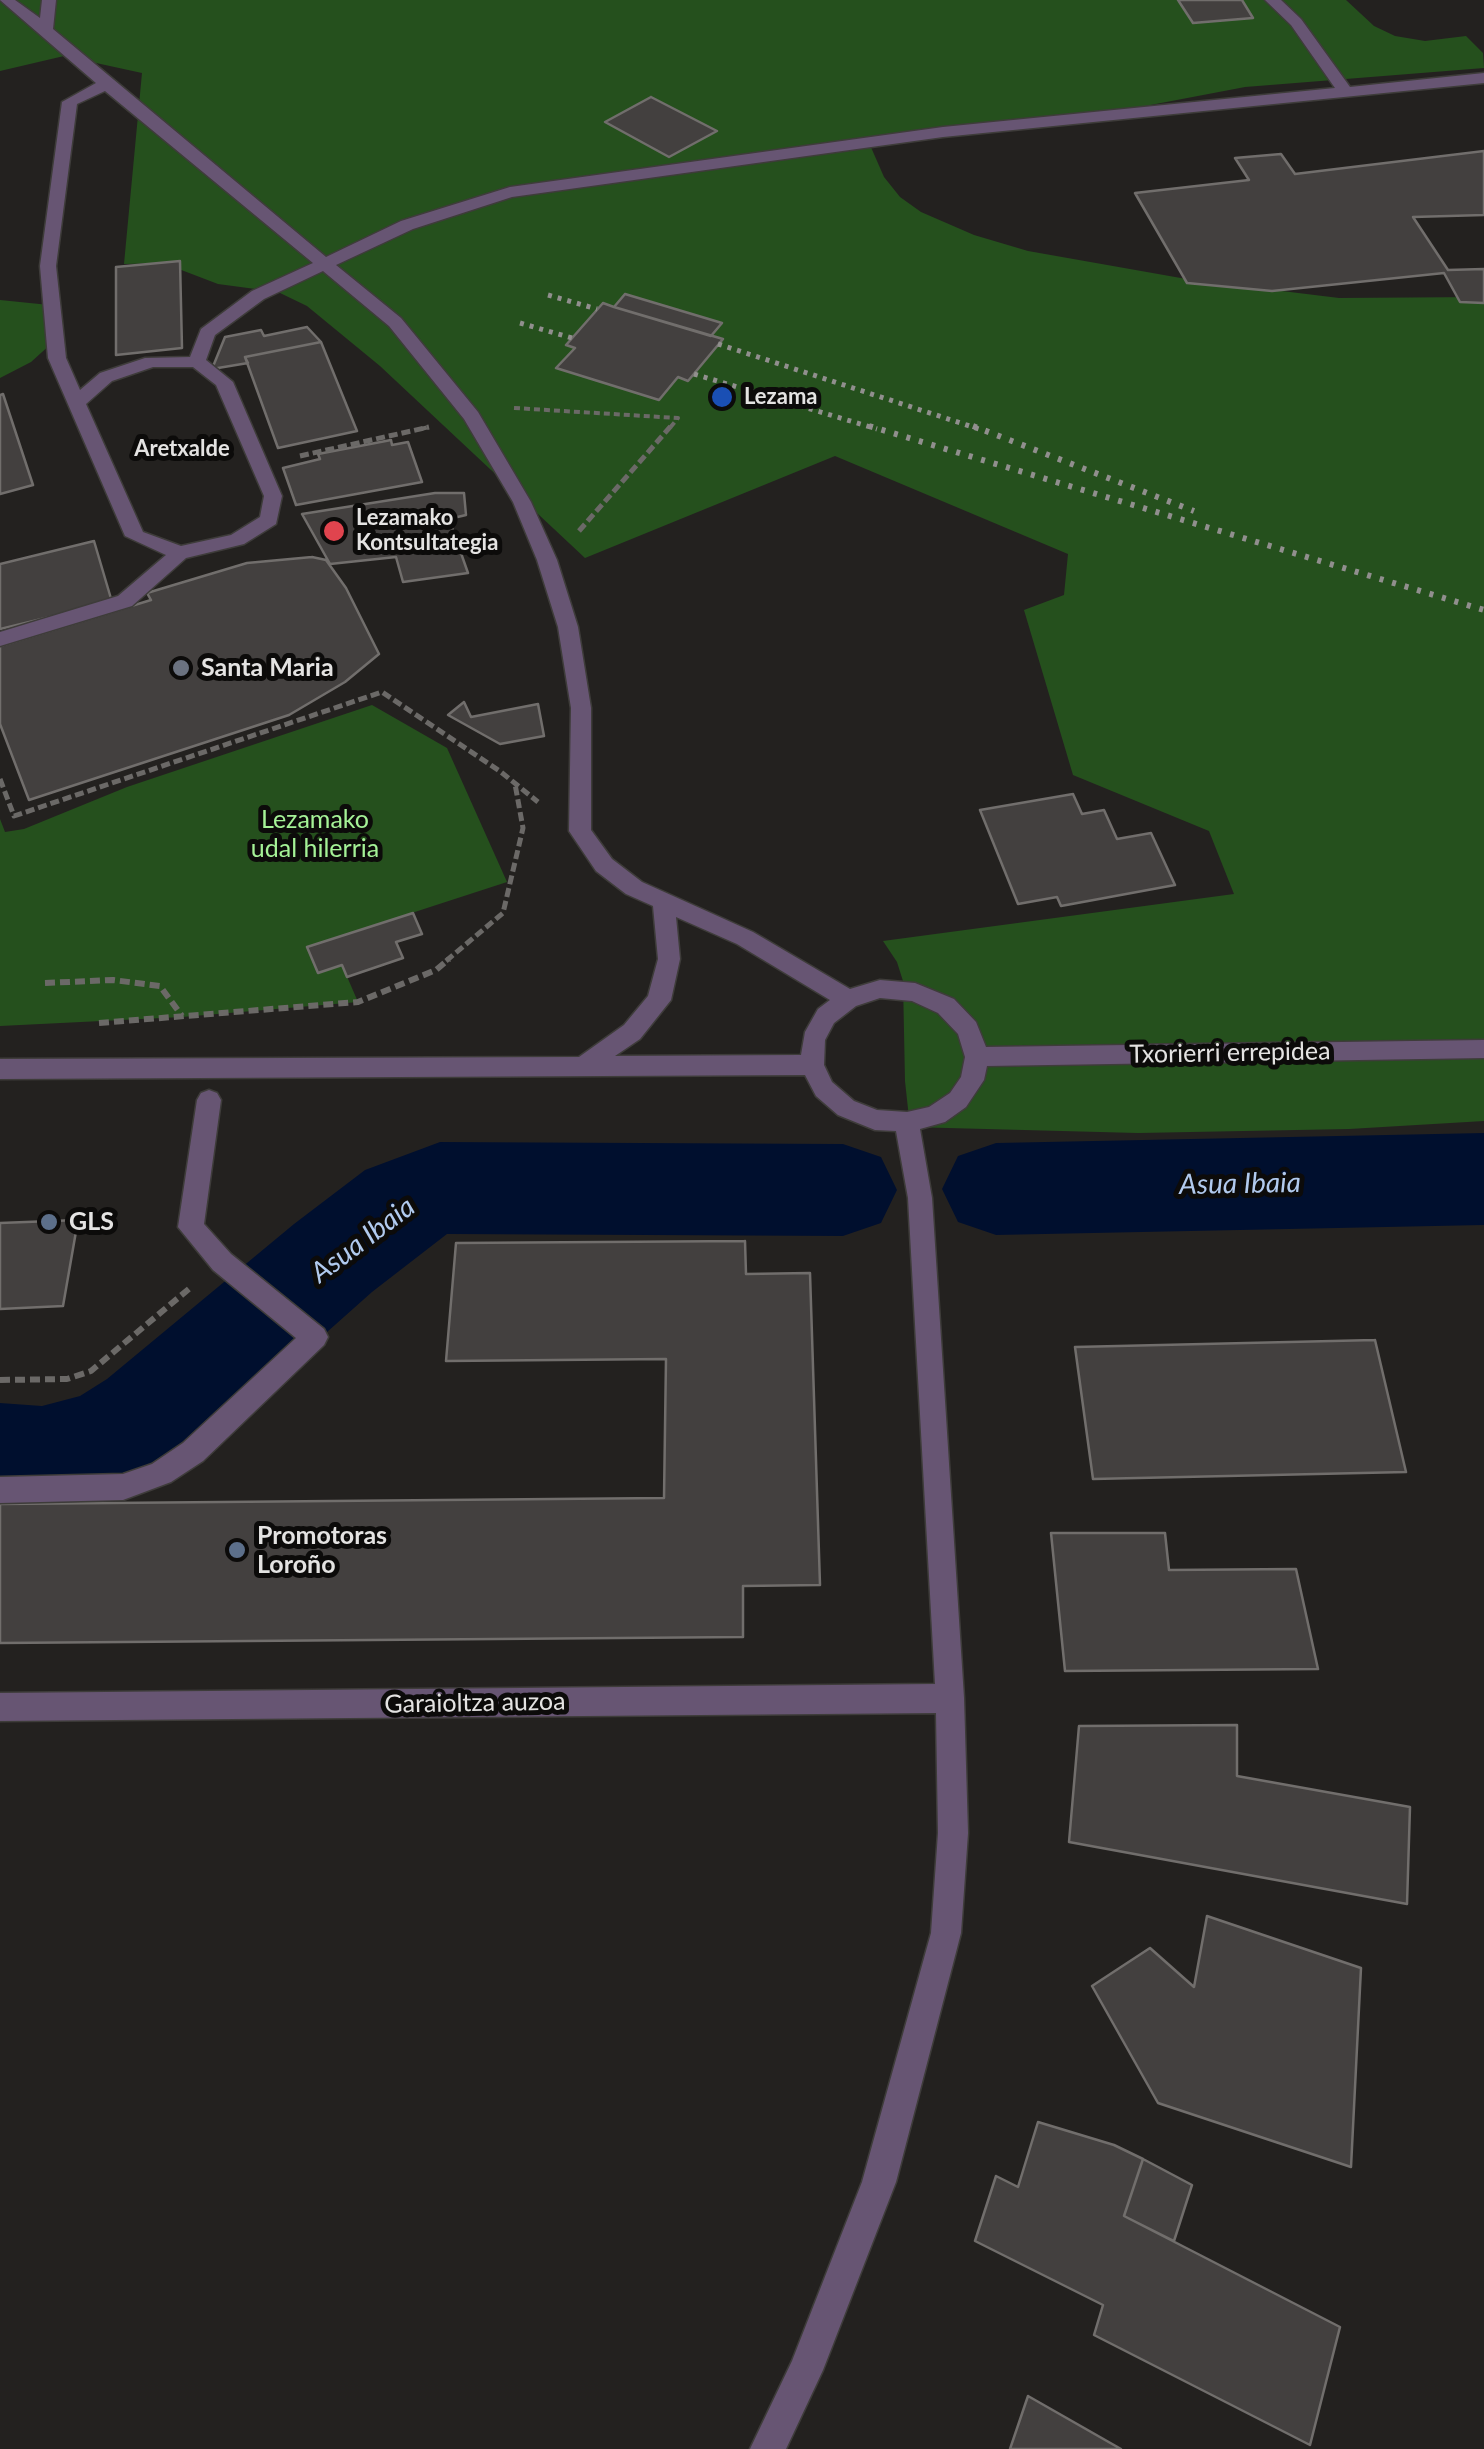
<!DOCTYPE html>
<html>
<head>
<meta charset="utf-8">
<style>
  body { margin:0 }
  canvas { display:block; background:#23211f }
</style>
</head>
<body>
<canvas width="1484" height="2449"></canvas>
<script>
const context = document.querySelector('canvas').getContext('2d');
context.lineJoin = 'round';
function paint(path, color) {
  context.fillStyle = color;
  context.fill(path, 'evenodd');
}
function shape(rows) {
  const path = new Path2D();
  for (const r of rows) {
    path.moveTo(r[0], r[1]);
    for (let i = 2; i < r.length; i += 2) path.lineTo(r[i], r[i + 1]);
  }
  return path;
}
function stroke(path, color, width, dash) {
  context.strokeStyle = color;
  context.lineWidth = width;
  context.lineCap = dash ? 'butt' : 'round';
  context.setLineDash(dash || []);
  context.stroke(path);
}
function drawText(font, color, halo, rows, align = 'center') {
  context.font = font + ' Lato,sans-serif';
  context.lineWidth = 10;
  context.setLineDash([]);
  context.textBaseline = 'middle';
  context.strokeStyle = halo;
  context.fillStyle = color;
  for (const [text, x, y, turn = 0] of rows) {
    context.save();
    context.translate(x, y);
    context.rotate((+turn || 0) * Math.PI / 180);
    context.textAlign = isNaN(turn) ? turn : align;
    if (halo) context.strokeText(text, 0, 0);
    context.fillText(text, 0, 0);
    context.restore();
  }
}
const green = shape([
  [0,0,1346,0,1374,26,1395,36,1425,41,1466,36,1483,53,1484,68,1245,87,1098,115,870,145,884,177,900,197,921,212,974,235,1028,251,1192,280,1339,298,1484,297,1484,1121,1349,1129,1138,1133,910,1127,905,1081,903,981,897,962,883,941,1234,894,1209,831,1073,775,1024,610,1064,595,1068,554,835,456,585,558,380,366,307,306,278,292,218,284,163,263,124,264,142,73,64,56,0,71],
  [0,300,59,306,52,343,31,362,0,378],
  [372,705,447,748,507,882,307,947,318,973,342,965,358,1002,182,1017,0,1026,0,819,5,832,24,829,127,787]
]);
const river = shape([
  [1484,1133,1484,1225,996,1235,958,1222,942,1189,958,1156,996,1143,1484,1133],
  [440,1142,843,1144,881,1157,897,1190,881,1223,843,1236,447,1234,372,1292,189,1455,151,1481,42,1516,0,1513,0,1403,42,1406,80,1396,107,1379,294,1224,365,1170,440,1142]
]);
const building = shape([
  [1178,0,1242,0,1253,18,1193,23,1178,0],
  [651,97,717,131,669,157,605,122,651,97],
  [1484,151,1484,215,1413,217,1448,270,1484,269,1484,303,1460,302,1444,273,1272,291,1187,283,1135,193,1249,180,1235,158,1281,154,1295,174,1484,151],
  [180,261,182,348,116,355,116,267,180,261],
  [625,294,722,323,711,336,614,307,625,294],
  [603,303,614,307,723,339,688,381,678,377,659,400,556,368,575,348,566,345,603,303],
  [307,327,321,342,245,357,248,363,212,369,225,337,261,330,264,336,307,327],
  [321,342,357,431,278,448,245,357,321,342],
  [3,394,33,485,0,494,0,395,3,394],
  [391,440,392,445,408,442,422,482,296,505,283,468,320,459,318,454,391,440],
  [435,493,464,493,466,515,449,519,468,573,403,582,396,557,330,564,302,514,435,493],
  [94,541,112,602,0,629,0,564,94,541],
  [312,557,326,560,346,588,379,654,345,682,289,715,29,800,0,724,0,646,151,600,147,593,247,563,312,557],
  [464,702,471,717,538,704,544,736,500,744,448,715,464,702],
  [1073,794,1082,814,1104,810,1117,839,1151,833,1175,885,1061,906,1057,897,1018,904,980,810,1073,794],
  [413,913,422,934,396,942,403,958,347,977,342,965,318,973,307,947,413,913],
  [78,1220,63,1306,0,1309,0,1223,78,1220],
  [745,1241,746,1274,810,1273,820,1585,743,1586,743,1637,0,1643,0,1504,664,1498,666,1359,446,1361,456,1243,745,1241],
  [1375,1340,1406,1472,1093,1479,1075,1347,1375,1340],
  [1051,1533,1165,1533,1169,1570,1296,1569,1318,1669,1065,1671,1051,1533],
  [1237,1725,1237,1776,1410,1807,1407,1904,1069,1842,1079,1726,1237,1725],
  [1207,1916,1361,1968,1351,2167,1158,2103,1092,1986,1150,1948,1194,1987,1207,1916],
  [1038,2122,1114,2145,1143,2159,1124,2216,1340,2327,1310,2445,1094,2335,1103,2305,975,2241,996,2176,1018,2187,1038,2122],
  [1143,2159,1192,2185,1174,2241,1124,2216,1143,2159],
  [1028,2396,1121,2449,1010,2449,1028,2396]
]);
const pathFar2 = shape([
  [514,408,678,418,669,429],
  [421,429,429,427]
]);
const pathFar1 = shape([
  [300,456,429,427],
  [579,531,671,426],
  [0,779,14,816,382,692,501,772,538,802],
  [446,961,503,913,523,828,515,784]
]);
const path = shape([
  [45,983,113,980,160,986,182,1016],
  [99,1023,358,1002,436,970,449,959],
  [0,1380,67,1379,91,1371,190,1288]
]);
const minor = shape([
  [0,0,15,0,40,18,42,0,56,0,53,29,326,257,401,221,510,187,943,127,1335,88,1291,25,1265,0,1281,0,1301,19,1350,87,1484,73,1484,83,943,137,512,197,413,229,336,265,401,318,478,412,531,502,557,560,578,627,591,708,591,830,612,859,642,882,753,932,850,989,880,980,915,983,954,999,976,1022,986,1047,1484,1040,1484,1058,987,1066,984,1080,966,1107,945,1122,920,1129,932,1198,964,1698,968,1833,961,1933,896,2182,823,2370,786,2449,750,2449,792,2361,862,2182,931,1933,938,1833,936,1713,0,1721,0,1693,935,1684,908,1198,896,1131,875,1130,838,1115,816,1096,805,1075,0,1079,0,1059,579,1057,624,1025,648,996,658,959,653,906,626,894,596,871,569,831,571,708,558,627,537,560,513,502,464,419,389,326,323,271,264,299,215,335,206,360,233,382,282,496,276,524,244,544,186,558,132,606,0,646,0,632,118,596,166,555,125,536,48,358,40,266,62,102,96,83,0,0],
  [105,91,313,263,252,291,201,329,190,357,145,358,100,373,80,390,66,358,56,266,77,104,105,91],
  [153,367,193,367,216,385,264,496,260,517,231,535,181,546,143,532,86,404,112,381,153,367],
  [676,917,737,944,830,1000,818,1009,805,1032,801,1055,615,1056,640,1039,671,1000,680,959,676,917],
  [880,998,912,1001,938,1013,958,1034,965,1057,961,1077,950,1093,929,1107,907,1112,877,1110,854,1101,832,1082,824,1065,825,1040,834,1023,856,1006,880,998],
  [209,1090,217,1093,221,1100,204,1224,231,1254,324,1329,328,1337,324,1345,203,1461,171,1482,123,1500,0,1503,0,1477,123,1474,152,1464,183,1443,296,1338,213,1270,178,1227,197,1100,201,1093,209,1090]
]);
const railFar1 = shape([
  [548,295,597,309],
  [520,323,572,338],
  [718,344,979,429],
  [694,374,877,429]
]);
const rail = shape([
  [869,426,1484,610],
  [973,426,1194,511]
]);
const markers = [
  [722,397,12,"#1a4fb4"],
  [334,531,12,"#e0444e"],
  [181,668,10,"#6b7280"],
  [49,1222,10,"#5c6f8a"],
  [237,1550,10,"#5c6f8a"]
];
const farPoinames = [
  ["Lezama",744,397],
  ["Lezamako",356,518],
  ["Kontsultategia",356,543]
];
const farNeighbourhoodnames = [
  ["Aretxalde",182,449]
];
const poiNames = [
  ["Santa Maria",201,668],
  ["GLS",69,1222],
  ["Promotoras",257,1536],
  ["Loroño",257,1565]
];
const parkNames = [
  ["Lezamako",315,820],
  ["udal hilerria",315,849]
];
const streetNames = [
  ["Txorierri errepidea",1230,1053,-1],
  ["Garaioltza auzoa",475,1703,-1]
];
const waterNames = [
  ["Asua Ibaia",1240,1184,-1],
  ["Asua Ibaia",363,1240,-37]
];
paint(green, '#25501d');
paint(river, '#000f2e');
paint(building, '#43403f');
stroke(building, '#716e6c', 2.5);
stroke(minor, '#3e3c3a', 3);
stroke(pathFar2, '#6b6967', 4, [6, 4]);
stroke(pathFar1, '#6b6967', 5, [9, 4]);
stroke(path, '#6b6967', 6, [10, 5]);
paint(minor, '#675573');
stroke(railFar1, '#918f8e', 5, [4, 6]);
stroke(rail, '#918f8e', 6, [4, 9]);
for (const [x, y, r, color] of markers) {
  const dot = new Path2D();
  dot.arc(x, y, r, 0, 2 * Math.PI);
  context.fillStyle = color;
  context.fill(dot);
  stroke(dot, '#0c0b0a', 4);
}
drawText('bold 22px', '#e4e3e2', '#0c0b0a', farPoinames, 'left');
drawText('bold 22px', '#e4e3e2', '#0c0b0a', farNeighbourhoodnames);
drawText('bold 25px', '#e4e3e2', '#0c0b0a', poiNames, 'left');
drawText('25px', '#a5f297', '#0c0b0a', parkNames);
drawText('25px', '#e4e3e2', '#0c0b0a', streetNames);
drawText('italic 28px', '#b1caee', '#0c0b0a', waterNames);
</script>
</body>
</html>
